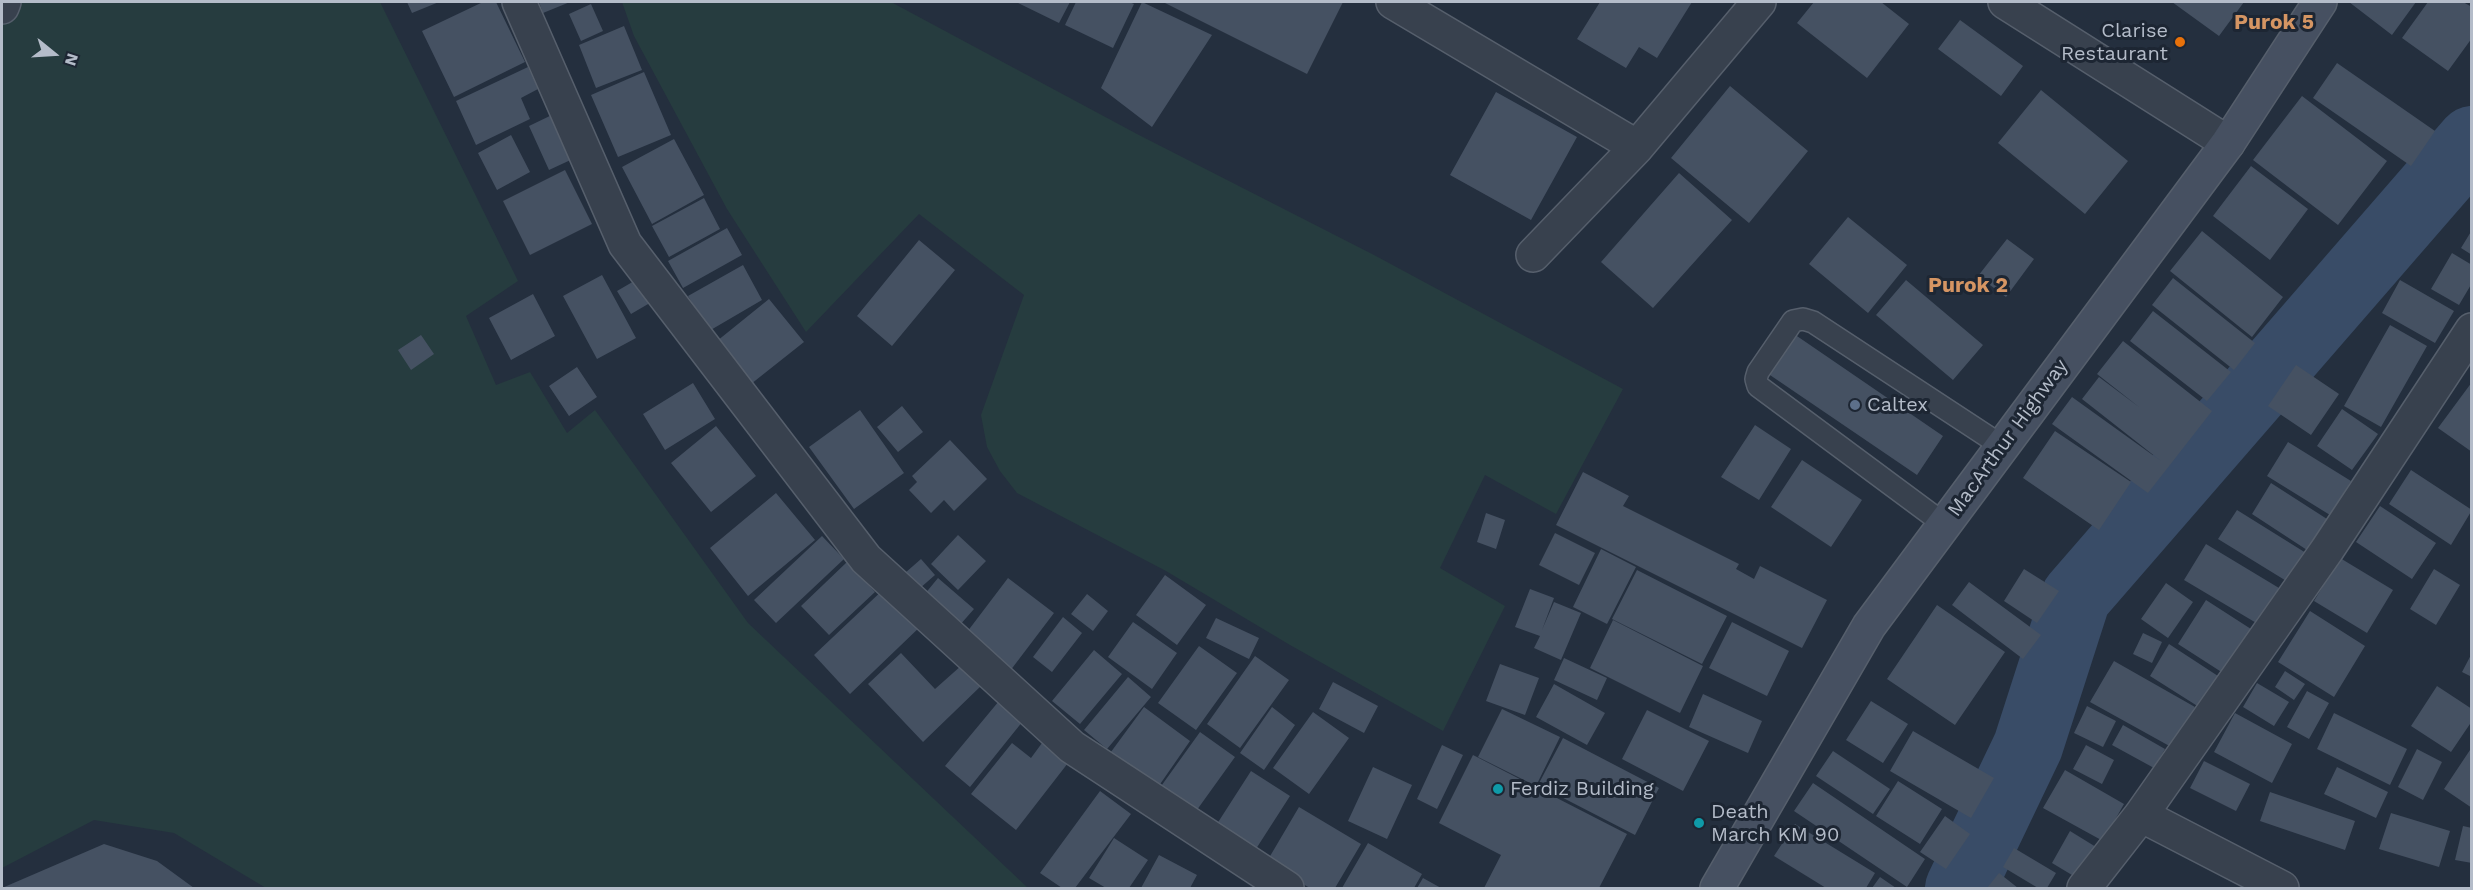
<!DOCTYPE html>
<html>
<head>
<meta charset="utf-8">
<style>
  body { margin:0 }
  #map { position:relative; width:2473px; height:890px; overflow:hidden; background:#242f3e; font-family:"Work Sans",sans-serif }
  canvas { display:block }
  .frame { position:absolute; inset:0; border:3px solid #b4bcc9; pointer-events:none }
  .north { position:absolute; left:24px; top:24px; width:60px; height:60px; -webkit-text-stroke:4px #1d2633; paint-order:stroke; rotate:108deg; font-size:16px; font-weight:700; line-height:24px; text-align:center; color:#b4bcc9 }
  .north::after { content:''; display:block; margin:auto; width:21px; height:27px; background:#b4bcc9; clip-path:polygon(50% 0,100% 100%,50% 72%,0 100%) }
</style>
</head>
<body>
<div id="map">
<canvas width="2473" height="890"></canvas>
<div class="frame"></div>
<div class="north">N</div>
</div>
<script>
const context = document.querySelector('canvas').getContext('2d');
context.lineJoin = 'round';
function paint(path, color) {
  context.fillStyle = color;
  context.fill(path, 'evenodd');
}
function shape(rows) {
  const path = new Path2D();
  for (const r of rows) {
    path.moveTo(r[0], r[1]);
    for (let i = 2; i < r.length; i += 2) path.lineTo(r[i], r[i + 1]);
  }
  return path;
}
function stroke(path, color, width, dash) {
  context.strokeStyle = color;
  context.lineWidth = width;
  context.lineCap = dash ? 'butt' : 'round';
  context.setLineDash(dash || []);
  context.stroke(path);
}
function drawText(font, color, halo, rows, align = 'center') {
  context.font = font + ' "Work Sans",sans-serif';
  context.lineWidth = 6;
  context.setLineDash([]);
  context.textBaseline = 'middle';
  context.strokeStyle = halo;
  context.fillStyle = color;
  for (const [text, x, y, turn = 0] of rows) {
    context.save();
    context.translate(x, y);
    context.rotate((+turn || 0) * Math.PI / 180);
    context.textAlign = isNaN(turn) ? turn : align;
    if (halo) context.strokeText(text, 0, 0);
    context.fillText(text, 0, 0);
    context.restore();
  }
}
const green = shape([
  [2,2,380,2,518,281,466,316,496,385,530,372,567,433,595,410,748,623,1028,888,266,888,174,833,94,820,2,868],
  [622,2,891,2,1137,134,1374,255,1623,389,1556,514,1485,475,1440,568,1505,606,1443,731,1290,645,1166,571,1017,493,1000,471,987,447,981,415,1024,295,919,214,806,332,727,209,634,36]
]);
const river = shape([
  [1960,888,2028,746,2076,597,2472,141]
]);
const building = shape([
  [407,2,439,2,412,13],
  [483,2,496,2,525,62,454,97,422,31],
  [539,2,570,2,543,13],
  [1016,2,1070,2,1059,23],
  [1076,2,1129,2,1134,4,1113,48,1065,25],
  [1142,2,1212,35,1152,127,1101,88],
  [1163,2,1343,2,1307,74],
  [1600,2,1692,2,1657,58,1639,47,1626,68,1577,39],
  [1814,2,1881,2,1909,24,1867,78,1797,23],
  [2172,2,2244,2,2219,36],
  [2349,2,2416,2,2392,35],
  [2428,2,2463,2,2472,7,2472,38,2448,71,2402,38],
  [591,4,603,31,581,41,569,14],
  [1960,20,2023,66,2001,96,1938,49],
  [624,26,642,70,596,88,579,45],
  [2337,63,2435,131,2411,166,2313,98],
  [528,67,538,89,521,98,530,119,476,145,456,101],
  [644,72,671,135,618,157,591,95],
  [1730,86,1808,151,1749,223,1671,158],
  [2041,90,2128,161,2085,214,1998,143],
  [1496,92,1577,137,1531,220,1450,175],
  [2302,96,2387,161,2338,225,2253,160],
  [556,113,577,157,549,170,529,126],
  [511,135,530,172,497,190,478,153],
  [674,139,704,195,652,224,622,167],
  [2251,166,2308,209,2270,260,2213,216],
  [565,170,592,224,530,255,503,201],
  [1679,173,1732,220,1653,308,1601,262],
  [704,198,720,229,669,257,652,226],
  [1848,217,1907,265,1868,313,1809,264],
  [727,228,742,255,683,288,668,261],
  [2472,230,2472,255,2461,248],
  [2202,231,2283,297,2252,337,2170,271],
  [2007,239,2034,259,2006,297,1978,276],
  [919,240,955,270,892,346,857,316],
  [2452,253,2472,265,2472,283,2459,305,2431,289],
  [743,265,762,300,709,331,688,296],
  [602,275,636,338,597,359,563,296],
  [641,277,655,300,631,314,617,291],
  [2173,278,2255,343,2234,370,2152,305],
  [1906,280,1983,345,1953,380,1876,315],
  [2400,280,2454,311,2435,343,2382,313],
  [533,294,555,336,511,360,489,318],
  [769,299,804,342,751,384,717,341],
  [2153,311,2231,372,2207,401,2130,341],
  [2390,325,2427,346,2381,427,2344,406],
  [1794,334,1943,436,1917,475,1767,373],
  [421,335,434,354,411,370,398,350],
  [2123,341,2212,411,2148,493,2052,424,2072,397,2161,461,2082,399,2099,377,2139,407,2097,374],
  [2296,365,2339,394,2311,435,2268,406],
  [577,367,597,397,569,416,549,386],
  [2472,382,2472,452,2438,428],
  [693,383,715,419,665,450,643,414],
  [902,406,923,432,898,452,877,427],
  [2342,409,2378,434,2352,470,2317,446],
  [860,410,904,473,854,509,809,447],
  [1755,425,1791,449,1759,500,1721,477],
  [716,426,756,476,711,512,671,463],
  [2055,431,2131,482,2099,530,2023,478],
  [950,440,987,479,954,511,944,500,931,513,909,490,917,482,912,476],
  [2288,442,2351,481,2330,515,2267,476],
  [1802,460,1862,500,1831,547,1771,507],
  [2411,470,2472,510,2451,545,2389,504],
  [1583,472,1629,496,1623,506,1739,564,1736,569,1754,579,1760,566,1827,600,1802,648,1556,525],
  [2271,483,2327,519,2307,550,2252,514],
  [776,493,815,540,748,596,710,548],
  [2380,506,2436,543,2412,579,2356,542],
  [2237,510,2306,553,2288,582,2218,539],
  [1486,513,1505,520,1496,549,1477,542],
  [1555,533,1595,553,1579,585,1539,565],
  [958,535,986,561,958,590,931,564],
  [822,536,844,559,776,623,754,600],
  [2206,544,2279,588,2258,624,2184,580],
  [1601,549,1636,567,1607,624,1573,607],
  [2340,558,2393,590,2367,633,2314,601],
  [921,559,935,575,919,589,905,573],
  [847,562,875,592,829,635,801,606],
  [2024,569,2059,591,2037,623,2004,601],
  [2434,569,2460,585,2436,625,2410,609],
  [1637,570,1727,616,1702,664,1612,619],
  [1165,575,1206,605,1177,645,1136,615],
  [938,578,974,609,959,626,924,595],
  [1008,578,1054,613,1010,671,964,636],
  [1969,582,2041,635,2023,659,1952,605],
  [2166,583,2193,602,2168,638,2141,619],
  [887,586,923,624,850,694,814,655],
  [1530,589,1554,598,1542,630,1554,602,1581,613,1561,660,1534,648,1540,636,1515,627],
  [1087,594,1108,611,1093,631,1071,614],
  [2206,600,2251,629,2223,673,2178,644],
  [1937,605,2005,652,1955,725,1887,679],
  [2310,611,2365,646,2334,697,2278,662],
  [1063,617,1082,633,1052,672,1033,657],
  [1216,618,1259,638,1249,659,1206,638],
  [1613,620,1703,666,1680,713,1590,668],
  [1133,622,1177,653,1152,689,1108,657],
  [1732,622,1789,651,1767,696,1709,668],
  [2143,633,2162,642,2152,663,2133,654],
  [2169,644,2218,676,2199,707,2150,676],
  [1199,646,1237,673,1196,730,1158,703],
  [1094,650,1122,674,1080,724,1052,701],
  [901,653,935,689,962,665,982,685,923,742,868,684],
  [2472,653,2472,677,2462,672],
  [1255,656,1289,680,1240,748,1207,724],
  [1564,658,1607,678,1597,700,1554,680],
  [2114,661,2195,707,2173,748,2090,702],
  [1500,664,1539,678,1525,715,1486,701],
  [2285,671,2305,684,2294,700,2275,687],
  [1128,677,1151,697,1107,749,1084,730],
  [1333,682,1378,706,1364,733,1319,709],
  [2257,683,2289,702,2274,726,2243,707],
  [1554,684,1605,713,1587,745,1536,717],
  [2437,686,2472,709,2472,721,2451,752,2411,726],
  [2307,691,2329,703,2309,739,2287,727],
  [1703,694,1762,721,1748,753,1689,727],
  [999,701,1023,721,970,787,945,766],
  [1871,701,1908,724,1883,763,1846,740],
  [2087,706,2116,721,2103,747,2074,733],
  [1144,707,1190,741,1156,790,1108,756],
  [1272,707,1295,725,1264,770,1240,753],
  [1502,709,1560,737,1536,786,1478,757],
  [1647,710,1709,741,1683,791,1622,759],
  [1313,712,1349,738,1309,794,1273,768],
  [2235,713,2292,744,2272,783,2214,752],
  [2334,713,2407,749,2390,785,2317,749],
  [2123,725,2165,749,2154,768,2112,745],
  [1913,731,1994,778,1971,818,1890,771],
  [1200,732,1235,757,1194,814,1159,789],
  [1563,738,1659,788,1635,835,1538,785],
  [1012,743,1031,758,1042,743,1068,763,1016,830,971,794],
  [1442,745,1463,755,1437,809,1417,799],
  [2086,745,2114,760,2102,784,2073,769],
  [2472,747,2472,808,2444,789],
  [2417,749,2442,762,2423,800,2398,787],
  [1833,751,1890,789,1873,814,1816,776],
  [1473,755,1627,834,1599,888,1484,888,1501,855,1439,823],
  [2204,761,2250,784,2236,811,2190,788],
  [1373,767,1412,785,1387,839,1348,821],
  [2337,767,2388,792,2376,818,2324,794],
  [2065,770,2124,804,2103,841,2043,808],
  [1251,771,1290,796,1254,852,1215,827],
  [1898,781,1942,809,1920,844,1876,816],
  [1813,783,1925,859,1907,887,1794,811],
  [1100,791,1131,814,1075,888,1062,888,1040,873],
  [2270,792,2355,821,2345,850,2260,821],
  [1299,807,1361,844,1335,888,1310,888,1266,863],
  [2391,813,2450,831,2439,867,2379,849],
  [1945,816,1970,834,1946,869,1920,852],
  [1795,824,1875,873,1866,888,1826,888,1774,856],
  [2463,826,2472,828,2472,863,2455,860],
  [2070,831,2096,847,2077,878,2052,863],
  [1114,838,1148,860,1129,888,1106,888,1089,878],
  [1368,843,1422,874,1414,888,1342,888],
  [104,844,157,861,194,888,2,888],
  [2014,848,2056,873,2047,888,2038,888,2003,867],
  [1159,855,1197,875,1190,888,1141,888],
  [1999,873,2018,888,1987,888],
  [1880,877,1896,888,1872,888],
  [1423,878,1441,888,1417,888]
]);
const service = shape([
  [1944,524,1758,386,1756,379,1758,372,1793,321,1803,319,1813,322,2002,446]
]);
const minor = shape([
  [519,2,625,244,866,559,1072,747,1287,888],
  [1393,2,1637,147],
  [2005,2,2228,143],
  [2,7,4,2],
  [1533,255,1637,147,1759,2],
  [2141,815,2282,888],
  [2084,888,2141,815,2327,550,2472,330]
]);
const secondary = shape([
  [1717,888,1869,626,2228,143,2320,2]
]);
const markers = [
  [2180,42,6,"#e8710a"],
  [1855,405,6,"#5c6f8a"],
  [1498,789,6,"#0f9aa8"],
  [1699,823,6,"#0f9aa8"]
];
const poiNames = [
  ["Clarise",2168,31,"right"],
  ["Restaurant",2168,54,"right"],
  ["Caltex",1867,405],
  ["Ferdiz Building",1510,789],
  ["Death",1711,812],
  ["March KM 90",1711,835]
];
const streetNames = [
  ["MacArthur Highway",2008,438,-54]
];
const neighbourhoodNames = [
  ["Purok 5",2274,23],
  ["Purok 2",1968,286]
];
paint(green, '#263c3f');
stroke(river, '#394c67', 70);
paint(building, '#455162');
stroke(service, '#565f6c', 24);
stroke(minor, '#565f6c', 36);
stroke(secondary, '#565f6c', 36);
stroke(service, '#38414e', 21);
stroke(minor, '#38414e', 33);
stroke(secondary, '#465061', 33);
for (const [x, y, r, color] of markers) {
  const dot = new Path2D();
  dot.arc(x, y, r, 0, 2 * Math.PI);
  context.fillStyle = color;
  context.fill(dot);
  stroke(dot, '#1d2633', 2);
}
drawText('20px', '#b4bcc9', '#1d2633', poiNames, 'left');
drawText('20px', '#b4bcc9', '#1d2633', streetNames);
drawText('bold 21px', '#d59563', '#1d2633', neighbourhoodNames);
</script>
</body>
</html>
